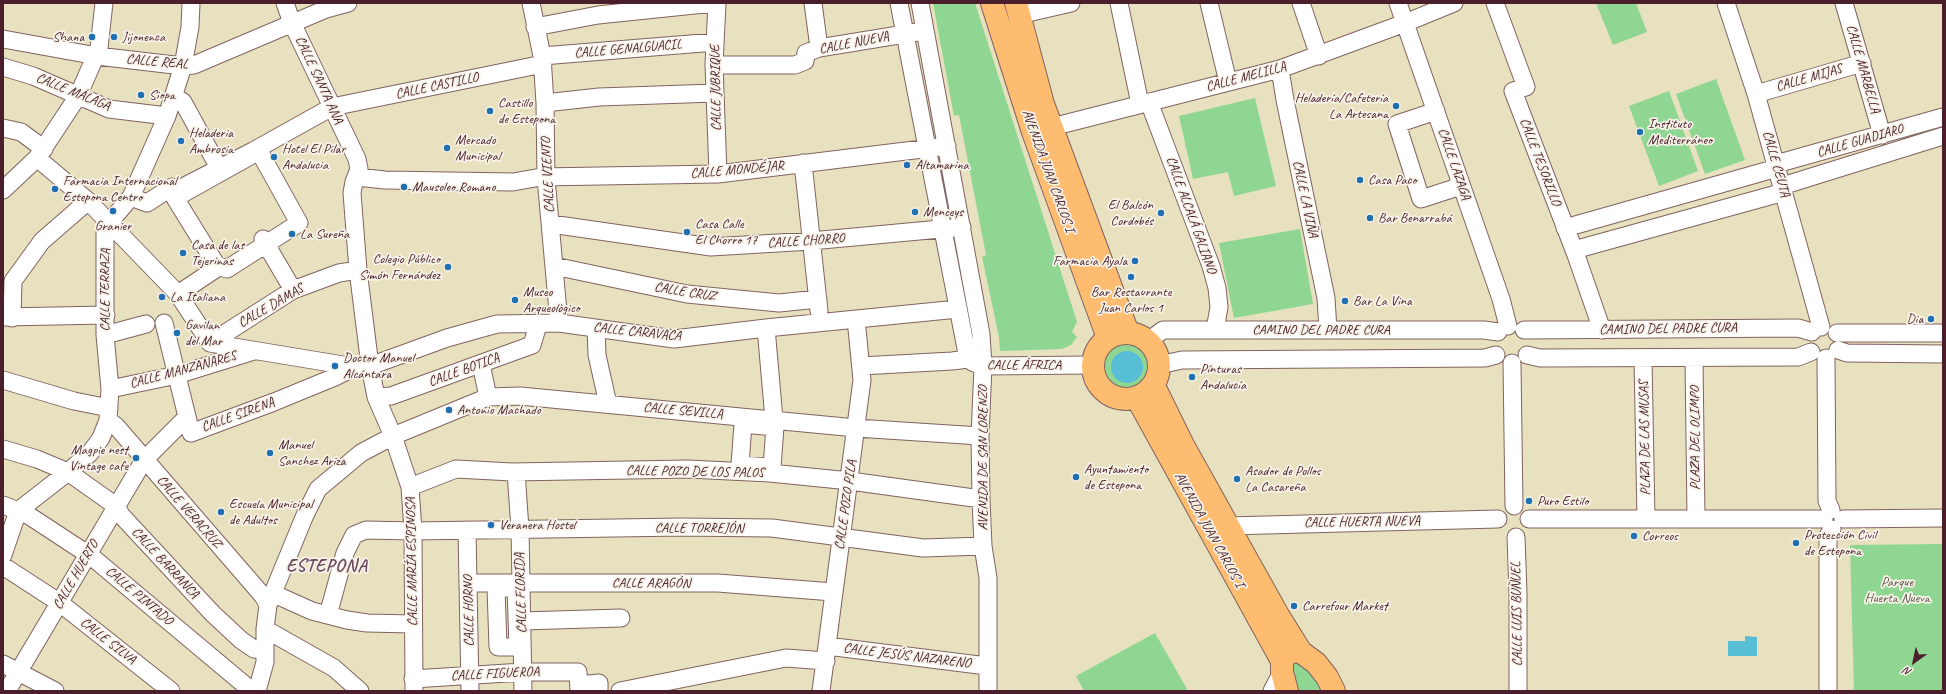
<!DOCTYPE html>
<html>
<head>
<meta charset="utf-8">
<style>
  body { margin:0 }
  #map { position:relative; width:1946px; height:694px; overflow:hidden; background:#e8e1bf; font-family:Caveat,sans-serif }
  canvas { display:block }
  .frame { position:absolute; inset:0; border:4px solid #4a1f2b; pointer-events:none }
  .north { position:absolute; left:1894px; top:642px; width:40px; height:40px; -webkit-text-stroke:3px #f7f3e8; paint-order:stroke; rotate:213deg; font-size:11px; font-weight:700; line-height:16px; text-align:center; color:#4a1f2b }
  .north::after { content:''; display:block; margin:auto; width:14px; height:18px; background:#4a1f2b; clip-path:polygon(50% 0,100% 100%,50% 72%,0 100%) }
</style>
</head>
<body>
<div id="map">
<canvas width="1946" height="694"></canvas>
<div class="frame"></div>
<div class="north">N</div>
</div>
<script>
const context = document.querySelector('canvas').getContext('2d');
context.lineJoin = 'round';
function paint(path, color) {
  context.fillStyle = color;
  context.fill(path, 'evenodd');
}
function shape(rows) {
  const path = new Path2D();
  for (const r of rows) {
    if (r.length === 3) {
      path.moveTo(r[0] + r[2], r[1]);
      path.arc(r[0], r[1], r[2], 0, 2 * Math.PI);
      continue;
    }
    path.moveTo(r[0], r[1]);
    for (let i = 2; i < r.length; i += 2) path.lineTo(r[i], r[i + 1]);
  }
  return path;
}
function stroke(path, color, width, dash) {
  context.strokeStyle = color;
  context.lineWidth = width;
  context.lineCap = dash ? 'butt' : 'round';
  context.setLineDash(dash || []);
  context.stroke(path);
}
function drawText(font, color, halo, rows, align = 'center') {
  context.font = font + ' Caveat,sans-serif';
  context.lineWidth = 3.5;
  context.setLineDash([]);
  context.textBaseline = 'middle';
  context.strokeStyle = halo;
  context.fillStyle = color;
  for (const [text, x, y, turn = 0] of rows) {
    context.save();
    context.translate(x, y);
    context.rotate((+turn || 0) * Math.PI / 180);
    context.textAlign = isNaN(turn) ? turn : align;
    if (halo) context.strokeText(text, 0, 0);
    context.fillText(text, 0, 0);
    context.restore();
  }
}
const green = shape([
  [933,3,975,3,1077,322,1072,332,1077,337,1071,345,1062,349,1000,351,999,337,982,257,986,255,959,115,954,116],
  [1596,3,1636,3,1647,32,1613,45],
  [1716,79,1745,160,1705,174,1676,94],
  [1669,91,1698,171,1659,186,1629,106],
  [1255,98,1276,186,1234,196,1228,172,1193,179,1179,116],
  [1300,229,1313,304,1234,318,1219,243],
  [1120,344,1134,346,1141,350,1148,360,1149,368,1144,381,1138,386,1131,389,1117,388,1110,383,1103,370,1105,357,1109,352,1114,346],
  [1122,352,1143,367,1140,377,1114,358],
  [1943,544,1943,691,1854,691,1850,545],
  [1155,633,1187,689,1183,691,1084,691,1076,676],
  [1301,661,1324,691,1296,691,1292,666,1294,662]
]);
const water = shape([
  [1127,367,16],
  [1745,636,1757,637,1757,656,1728,656,1728,641,1745,641]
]);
const minor = shape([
  [285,3,292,23,357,159,359,169,354,182,352,193,358,270,370,366,376,397,393,436,410,487,413,531,414,691],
  [531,3,542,56,545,103,546,178,559,323],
  [717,3,714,65,718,174],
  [813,3,819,48],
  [899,3,968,359],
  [920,3,981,334,983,366,980,436,981,499,983,546,988,578,988,691],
  [1119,3,1140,104],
  [1209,3,1228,82],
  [1301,3,1319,56],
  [1398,3,1501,299,1508,326],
  [1495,3,1526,87,1513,91,1576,255,1602,330],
  [1726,3,1756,94,1821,327],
  [1844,3,1882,135],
  [1019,15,1071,3],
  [535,27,598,15,714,3],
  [3,39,97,56,183,66,194,65,326,9,348,3],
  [542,56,715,42],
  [714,65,795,65,805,61,806,53,819,48,917,32],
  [3,67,33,76,109,109,167,116],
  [1280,69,1285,100,1326,298,1328,330],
  [1756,94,1862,63],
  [174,96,183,102,219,168],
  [1149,102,1211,266,1217,288,1219,307,1215,330],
  [545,103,599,97,715,93],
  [1436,111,1397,124,1421,199,1461,186],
  [3,128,21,132,44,149],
  [1040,130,1280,69,1405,23,1454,3],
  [259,151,299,223,227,269,217,266,175,198,259,151],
  [37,158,88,201,178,294,210,343],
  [803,163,819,311],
  [1776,164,1943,117],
  [357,177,385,180,513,182,541,177,718,174,947,146],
  [1782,186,1943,136],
  [3,190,37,158,78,96,99,48,104,3],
  [131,197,147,203,172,187,175,191,253,151,332,107,543,64],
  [551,224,711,247,811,241,962,227],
  [1565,228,1777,168],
  [263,239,293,290],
  [1574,250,1784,192],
  [554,266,687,294,779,303,818,299],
  [178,294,220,266],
  [3,317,106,315],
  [12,318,13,281,42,241,88,201],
  [164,323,191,433,274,402,335,377,355,367],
  [596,328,597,355,608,404],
  [766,328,774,419,773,429],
  [1524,330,1798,328,1812,332],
  [1837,333,1943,333],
  [105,335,146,324],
  [1148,341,1163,330,1484,330,1498,332],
  [210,343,355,367,370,366,447,338,497,324,559,323,674,339,766,328,958,309],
  [210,343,293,290,339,273,358,270],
  [1838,350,1847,353,1943,354],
  [1527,355,1540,358,1798,357,1811,352],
  [1643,358,1646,519],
  [1694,358,1696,519],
  [1826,358,1827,501,1831,510],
  [972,362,983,366,1093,365],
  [1512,363,1514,506],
  [481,364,488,397],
  [1159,365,1182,360,1485,358,1496,355],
  [861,366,952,361,968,359],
  [3,380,74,401,109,408],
  [110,389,177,375,251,352],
  [376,397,391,396,532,345,538,325],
  [108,420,116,426,263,596,268,605],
  [743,424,775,427,772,467,740,465,743,424],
  [3,449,37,459,68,472,116,506,121,515,213,614,241,640,254,649,264,650],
  [516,472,520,529,523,691],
  [410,487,456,469,512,472,688,469,770,473,850,481,981,499],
  [3,505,28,515,92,557,252,691],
  [1529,519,1824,519],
  [1843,519,1943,518],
  [1227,526,1498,519],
  [467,530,470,691],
  [1516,537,1518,593,1518,691],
  [3,555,18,511,68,472,90,453,101,438,108,420,110,389,105,335,105,232,108,224,131,197,167,116,183,66,190,27,191,3],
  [3,566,60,603,171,691],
  [469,583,718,583,833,592],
  [496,588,516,588,518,647,498,647,496,588],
  [272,593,312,611,347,620,367,623,413,624],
  [328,615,345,553,354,535,366,530,413,531,682,527,772,528,923,548,983,546],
  [522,621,621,618],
  [265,629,334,668,360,691],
  [827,646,987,666],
  [3,664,55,691],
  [413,679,523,672,578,672,579,691],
  [579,685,599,683,599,691],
  [7,691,144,460,187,417],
  [257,691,265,662,265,629,268,605,305,515,318,489,361,453,393,436,488,397,520,396,856,428,980,436],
  [620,691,786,658,826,661],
  [821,691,862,380,856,319],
  [1272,691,1282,672],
  [1828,691,1828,536,1832,529]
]);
const major = shape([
  [992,3,1033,132,1108,338],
  [1016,3,1043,104,1128,333],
  [1126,366,33],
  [1154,386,1183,445,1278,615,1301,652,1316,663,1327,677,1334,691],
  [1137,398,1282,661],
  [1287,691,1282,672,1282,661,1286,655,1292,652]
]);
const markers = [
  [92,37,4,"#1f6fb2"],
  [114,37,4,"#1f6fb2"],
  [141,95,4,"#1f6fb2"],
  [1396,106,4,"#1f6fb2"],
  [490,111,4,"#1f6fb2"],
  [1640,132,4,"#1f6fb2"],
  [181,141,4,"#1f6fb2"],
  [447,148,4,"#1f6fb2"],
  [274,157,4,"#1f6fb2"],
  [907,165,4,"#1f6fb2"],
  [1360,180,4,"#1f6fb2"],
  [404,187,4,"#1f6fb2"],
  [55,189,4,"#1f6fb2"],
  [113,211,4,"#1f6fb2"],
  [915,212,4,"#1f6fb2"],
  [1161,213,4,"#1f6fb2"],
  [1370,218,4,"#1f6fb2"],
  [687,232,4,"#1f6fb2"],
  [292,234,4,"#1f6fb2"],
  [183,253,4,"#1f6fb2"],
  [1135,261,4,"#1f6fb2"],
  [448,267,4,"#1f6fb2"],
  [1131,277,4,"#1f6fb2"],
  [162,297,4,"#1f6fb2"],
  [515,300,4,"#1f6fb2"],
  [1345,301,4,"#1f6fb2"],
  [1931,319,4,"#1f6fb2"],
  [177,333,4,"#1f6fb2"],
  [335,366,4,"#1f6fb2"],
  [1192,377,4,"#1f6fb2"],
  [449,410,4,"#1f6fb2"],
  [270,453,4,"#1f6fb2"],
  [136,458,4,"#1f6fb2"],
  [1076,477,4,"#1f6fb2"],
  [1237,479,4,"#1f6fb2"],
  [1529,501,4,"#1f6fb2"],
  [221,512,4,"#1f6fb2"],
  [491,525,4,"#1f6fb2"],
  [1634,536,4,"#1f6fb2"],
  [1796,543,4,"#1f6fb2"],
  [1294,606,4,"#1f6fb2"]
];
const poiNames = [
  ["Shana",84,37,"right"],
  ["Jijonenca",122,37],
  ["Siopa",149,95],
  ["Heladería/Cafetería",1388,98,"right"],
  ["La Artesana",1388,114,"right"],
  ["Castillo",498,103],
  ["de Estepona",498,119],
  ["Instituto",1648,124],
  ["Mediterráneo",1648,140],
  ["Heladeria",189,133],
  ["Ambrosia",189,149],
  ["Mercado",455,140],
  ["Municipal",455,156],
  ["Hotel El Pilar",282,149],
  ["Andalucia",282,165],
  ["Altamarina",915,165],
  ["Casa Paco",1368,180],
  ["Farmacia Internacional",63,181],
  ["Estepona Centro",63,197],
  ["Mausoleo Romano",412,187],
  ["El Balcón",1153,205,"right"],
  ["Cordobés",1153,221,"right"],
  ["Menceys",923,212],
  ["Bar Benarrabá",1378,218],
  ["Casa Calle",695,224],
  ["El Chorro 17",695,240],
  ["Granier",113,226,"center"],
  ["La Sureña",300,234],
  ["Casa de las",191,245],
  ["Tejerinas",191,261],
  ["Colegio Público",440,259,"right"],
  ["Simón Fernández",440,275,"right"],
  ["Farmacia Ayala",1127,261,"right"],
  ["Museo",523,292],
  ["Arqueològico",523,308],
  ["Bar Restaurante",1131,292,"center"],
  ["Juan Carlos 1",1131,308,"center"],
  ["La Italiana",170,297],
  ["Bar La Vina",1353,301],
  ["Dia",1923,319,"right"],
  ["Gavilan",185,325],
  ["del Mar",185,341],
  ["Doctor Manuel",343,358],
  ["Alcántara",343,374],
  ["Pínturas",1200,369],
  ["Andalucía",1200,385],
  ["Antonio Machado",457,410],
  ["Manuel",278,445],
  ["Sanchez Ariza",278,461],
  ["Magpie nest",128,450,"right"],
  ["Vintage cafe",128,466,"right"],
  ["Ayuntamiento",1084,469],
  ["de Estepona",1084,485],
  ["Asador de Pollos",1245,471],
  ["La Casareña",1245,487],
  ["Puro Estilo",1537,501],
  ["Escuela Municipal",229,504],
  ["de Adultos",229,520],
  ["Veranera Hostel",499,525],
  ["Protección Civil",1804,535],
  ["de Estepona",1804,551],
  ["Correos",1642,536],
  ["Carrefour Market",1302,606]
];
const streetNames = [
  ["CALLE NUEVA",854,43,-11],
  ["CALLE GENALGUACIL",628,49,-5],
  ["CALLE REAL",157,62,5],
  ["CALLE MARBELLA",1863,69,74],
  ["CALLE MELILLA",1246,77,-15],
  ["CALLE MIJAS",1809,78,-16],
  ["CALLE SANTA ANA",319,80,65],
  ["CALLE CASTILLO",437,86,-12],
  ["CALLE JUBRIQUE",716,88,-91],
  ["CALLE MÁLAGA",73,92,22],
  ["CALLE GUADIARO",1860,141,-16],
  ["CALLE TESORILLO",1540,162,69],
  ["CALLE LAZAGA",1454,164,71],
  ["CALLE CEUTA",1776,164,74],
  ["CALLE MONDÉJAR",737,170,-5],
  ["AVENIDA JUAN CARLOS I",1048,171,70],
  ["CALLE VIENTO",548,175,-93],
  ["CALLE LA VIÑA",1305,199,78],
  ["CALLE ALCALÁ GALIANO",1191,215,70],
  ["CALLE CHORRO",806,241,-4],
  ["CALLE TERRAZA",105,290,-90],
  ["CALLE CRUZ",685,292,9],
  ["CALLE DAMAS",271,306,-30],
  ["CAMINO DEL PADRE CURA",1668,329,-1],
  ["CAMINO DEL PADRE CURA",1321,330],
  ["CALLE CARAVACA",637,332,6],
  ["CALLE ÁFRICA",1024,365],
  ["CALLE MANZANARES",183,370,-15],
  ["CALLE BOTICA",464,370,-20],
  ["CALLE SEVILLA",683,411,5],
  ["CALLE SIRENA",238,415,-20],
  ["PLAZA DE LAS MUSAS",1645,438,-91],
  ["PLAZA DEL OLIMPO",1695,438,-90],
  ["AVENIDA DE SAN LORENZO",983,458,-90],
  ["CALLE POZO DE LOS PALOS",695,472,1],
  ["CALLE POZO PILA",846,505,-82],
  ["CALLE VERACRUZ",189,512,49],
  ["CALLE HUERTA NUEVA",1362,522,-1],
  ["CALLE TORREJÓN",699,528],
  ["AVENIDA JUAN CARLOS I",1209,530,61],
  ["CALLE MARÍA ESPINOSA",412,562,-91],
  ["CALLE BARRANCA",165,563,47],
  ["CALLE HUERTO",76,575,-60],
  ["CALLE ARAGÓN",651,583],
  ["CALLE FLORIDA",521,593,-92],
  ["CALLE PINTADO",139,596,40],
  ["CALLE HORNO",469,611,-91],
  ["CALLE LUIS BUÑUEL",1517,614,-91],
  ["CALLE SILVA",108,641,38],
  ["CALLE JESÚS NAZARENO",907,656,7],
  ["CALLE FIGUEROA",495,674,-3]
];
const parkNames = [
  ["Parque",1897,582],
  ["Huerta Nueva",1897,598]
];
const districtNames = [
  ["ESTEPONA",327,566]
];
paint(green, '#8ed691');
paint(water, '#58bed6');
stroke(minor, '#81635f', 19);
stroke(major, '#81635f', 24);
stroke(minor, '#fff', 17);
stroke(major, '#febc70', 22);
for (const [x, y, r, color] of markers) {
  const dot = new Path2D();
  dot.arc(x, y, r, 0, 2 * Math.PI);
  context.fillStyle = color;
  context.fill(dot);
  stroke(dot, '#f7f3e8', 1.5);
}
drawText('14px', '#4a1f2b', '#f7f3e8', poiNames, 'left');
drawText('14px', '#4a1f2b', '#f7f3e8', streetNames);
drawText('14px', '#5e564a', '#f7f3e8', parkNames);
context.letterSpacing = '1px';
drawText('bold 18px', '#6e4b62', '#f7f3e8', districtNames);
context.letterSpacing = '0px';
</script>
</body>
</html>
